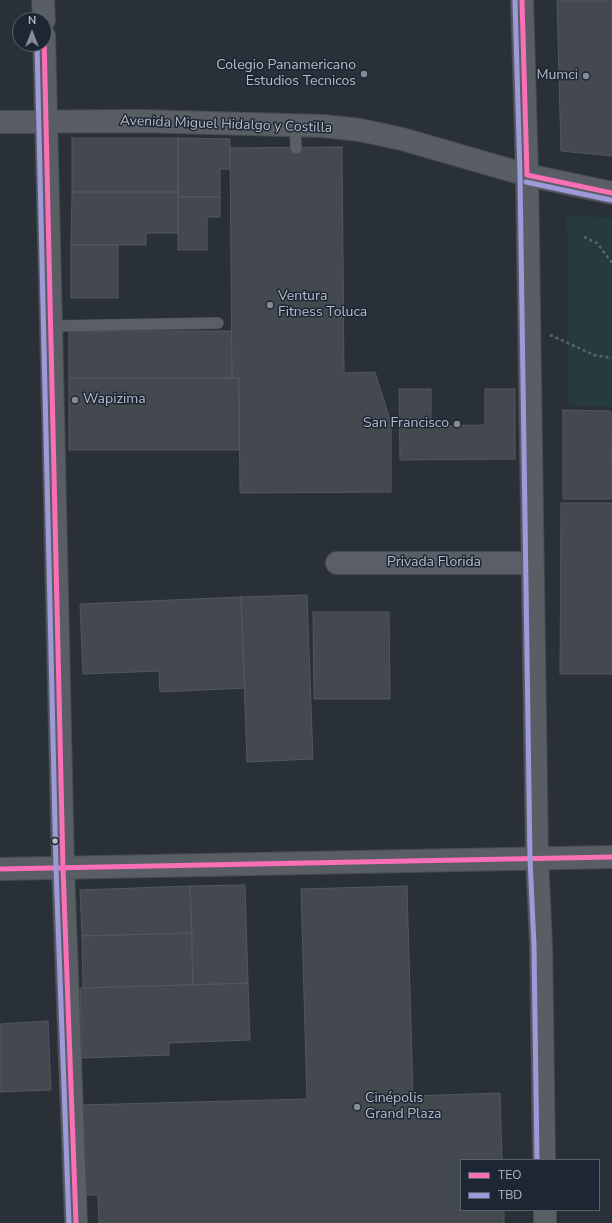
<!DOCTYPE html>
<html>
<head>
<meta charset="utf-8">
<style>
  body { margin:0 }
  #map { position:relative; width:612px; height:1223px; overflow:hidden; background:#2a3038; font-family:"Nunito Sans",sans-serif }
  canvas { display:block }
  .legend { position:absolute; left:460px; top:1159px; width:140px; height:52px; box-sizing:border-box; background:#1d2633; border:1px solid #59626f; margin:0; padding:5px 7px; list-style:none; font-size:12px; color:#b4bcc9 }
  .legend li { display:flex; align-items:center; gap:8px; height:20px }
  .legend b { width:20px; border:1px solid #59626f }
  .north { position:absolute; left:12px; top:12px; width:40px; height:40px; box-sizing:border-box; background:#1d2633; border:1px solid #59626f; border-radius:50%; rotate:0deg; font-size:11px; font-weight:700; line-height:16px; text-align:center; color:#b4bcc9 }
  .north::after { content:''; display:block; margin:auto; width:14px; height:18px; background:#848b96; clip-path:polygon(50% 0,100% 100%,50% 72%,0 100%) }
</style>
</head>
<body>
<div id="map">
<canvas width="612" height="1223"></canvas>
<ul class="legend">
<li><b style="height:5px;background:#fa6fb6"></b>TEO</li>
<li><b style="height:5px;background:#9e99d8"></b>TBD</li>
</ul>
<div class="north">N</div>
</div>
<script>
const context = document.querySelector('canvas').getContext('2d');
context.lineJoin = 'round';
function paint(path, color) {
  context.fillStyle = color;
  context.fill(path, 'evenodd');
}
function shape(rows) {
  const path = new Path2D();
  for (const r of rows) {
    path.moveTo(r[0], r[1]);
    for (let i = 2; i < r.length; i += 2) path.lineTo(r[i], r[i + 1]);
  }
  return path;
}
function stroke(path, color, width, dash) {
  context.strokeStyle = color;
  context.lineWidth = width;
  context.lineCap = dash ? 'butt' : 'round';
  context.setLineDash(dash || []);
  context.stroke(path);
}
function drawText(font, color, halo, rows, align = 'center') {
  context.font = font + ' "Nunito Sans",sans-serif';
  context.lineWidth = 3;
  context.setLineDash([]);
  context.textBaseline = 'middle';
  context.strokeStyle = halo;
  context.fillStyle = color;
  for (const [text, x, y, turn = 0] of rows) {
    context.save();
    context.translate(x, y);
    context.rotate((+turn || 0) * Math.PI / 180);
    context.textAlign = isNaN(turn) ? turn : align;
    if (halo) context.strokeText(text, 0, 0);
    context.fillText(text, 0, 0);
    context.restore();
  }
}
const green = shape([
  [567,215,612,218,612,407,568,405]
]);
const building = shape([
  [557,0,612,0,612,156,561,151,557,0],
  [72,138,178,138,178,192,72,192,72,138],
  [178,138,230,139,230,169,220,169,220,197,178,197,178,138],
  [342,147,344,373,375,372,391,423,391,492,240,493,239,378,232,378,230,148,342,147],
  [72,192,178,192,178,233,146,233,146,245,71,245,72,192],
  [178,197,220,197,220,217,207,217,207,250,178,250,178,197],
  [71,245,118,245,118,298,71,298,71,245],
  [69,331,231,331,232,378,69,378,69,331],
  [69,378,239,378,239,450,69,450,69,378],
  [399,389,431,389,431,426,485,425,485,389,515,389,515,459,400,460,399,389],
  [563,410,611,411,612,499,563,499,563,410],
  [561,503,612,503,612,674,560,674,561,503],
  [307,595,313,759,247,762,241,597,307,595],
  [241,597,245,688,160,692,159,671,83,674,80,604,241,597],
  [313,612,389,612,390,699,314,699,313,612],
  [245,885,248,983,193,985,190,886,245,885],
  [190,886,192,933,82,936,80,890,190,886],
  [407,886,413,1096,500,1093,502,1160,461,1160,461,1210,504,1210,504,1223,99,1223,98,1195,82,1195,80,1105,307,1099,301,889,407,886],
  [192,933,193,985,83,988,82,936,192,933],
  [248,983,250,1040,169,1043,169,1055,82,1058,80,988,248,983],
  [48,1021,51,1090,0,1092,0,1024,48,1021]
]);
const path = shape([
  [584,237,597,243,612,263],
  [550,335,594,355,612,358]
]);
const service = shape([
  [295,124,296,148],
  [51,326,218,323]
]);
const minor = shape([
  [337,563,532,563]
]);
const secondary = shape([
  [43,0,44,20],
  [522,0,527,175,537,859,541,945,544,1160],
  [44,36,51,326,63,868,76,1223],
  [0,122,140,121,323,126,360,130,402,139,527,175,612,193],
  [0,869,612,857],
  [545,1210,545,1223]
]);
const bus1 = shape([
  [522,0,527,175,612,193],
  [44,36,63,868,76,1223],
  [0,869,612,857]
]);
const bus2 = shape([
  [515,0,520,175,530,859,534,945,537,1160],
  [37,44,56,868,69,1223],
  [526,182,611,200]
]);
const markers = [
  [364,74,4,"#848b96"],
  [586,76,4,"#848b96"],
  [270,305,4,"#848b96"],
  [75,400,4,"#848b96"],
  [457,424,4,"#848b96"],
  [55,841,3.5,"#b4bcc9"],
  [357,1107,4,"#848b96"]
];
const poiNames = [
  ["Colegio Panamericano",356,66],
  ["Estudios Tecnicos",356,82],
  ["Mumci",578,76],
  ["Ventura",278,297,"left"],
  ["Fitness Toluca",278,313,"left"],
  ["Wapizima",83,400,"left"],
  ["San Francisco",449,424],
  ["Cinépolis",365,1099,"left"],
  ["Grand Plaza",365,1115,"left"]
];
const streetNames = [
  ["Avenida Miguel Hidalgo y Costilla",226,125,2],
  ["Privada Florida",434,563]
];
paint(green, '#273a3e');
paint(building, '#444950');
stroke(building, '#52575f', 1);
stroke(service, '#484c53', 12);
stroke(minor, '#484c53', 24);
stroke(secondary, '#484c53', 24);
stroke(path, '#5d636a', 2.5, [3, 3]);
stroke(service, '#5a5e66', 11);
stroke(minor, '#5a5e66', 22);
stroke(secondary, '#595d64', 22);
stroke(bus1, '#fa6fb6', 5);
stroke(bus2, '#9e99d8', 5);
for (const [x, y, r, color] of markers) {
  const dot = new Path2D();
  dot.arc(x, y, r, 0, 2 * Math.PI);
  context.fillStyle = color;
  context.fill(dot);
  stroke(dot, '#1d2633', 1.5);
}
drawText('14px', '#b4bcc9', '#1d2633', poiNames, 'right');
drawText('14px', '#b4bcc9', '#1d2633', streetNames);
</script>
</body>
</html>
